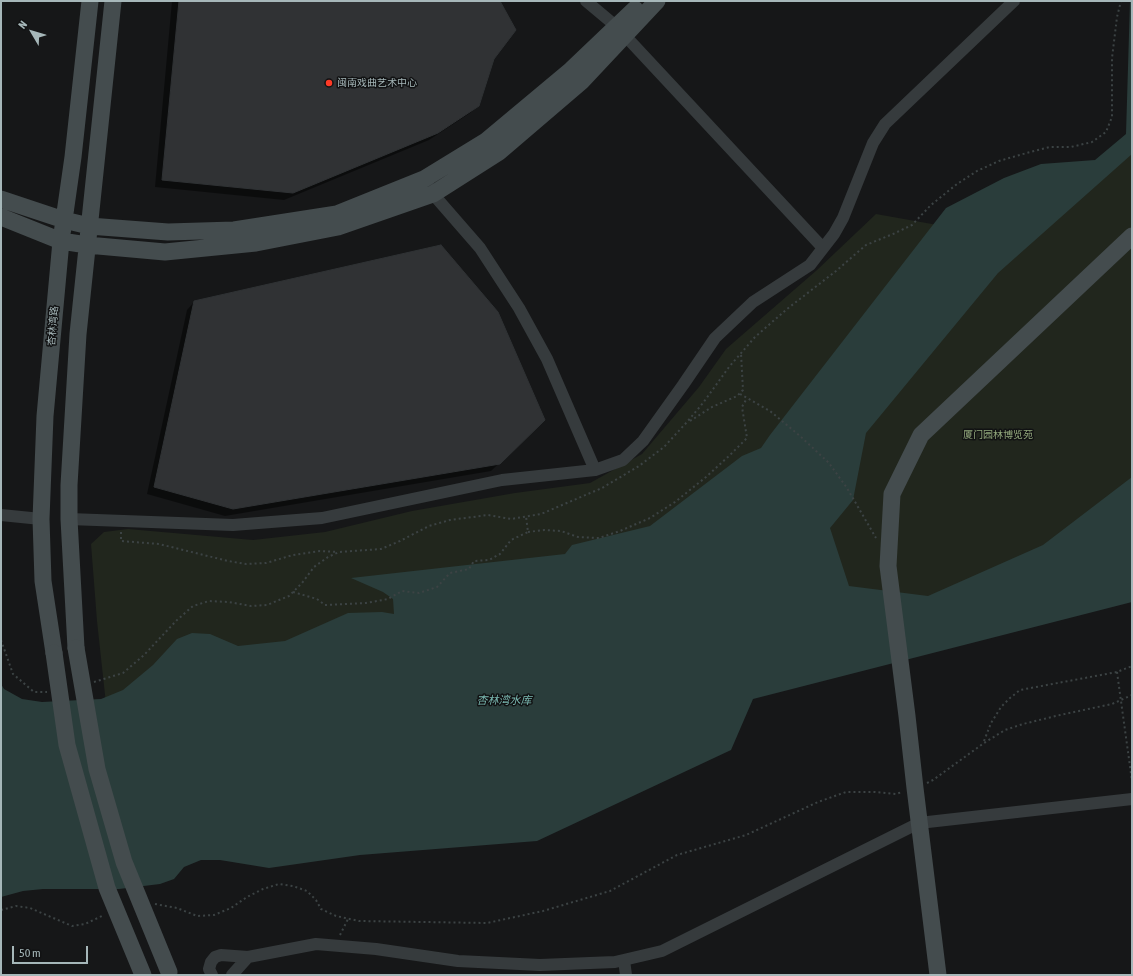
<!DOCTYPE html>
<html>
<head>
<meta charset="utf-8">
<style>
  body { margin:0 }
  #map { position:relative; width:1133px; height:976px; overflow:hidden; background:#161718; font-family:"Asap Condensed",sans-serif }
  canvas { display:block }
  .frame { position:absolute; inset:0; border:2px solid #a6b7b9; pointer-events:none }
  .north { position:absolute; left:12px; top:12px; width:40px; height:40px; -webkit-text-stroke:3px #111213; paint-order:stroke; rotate:308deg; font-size:11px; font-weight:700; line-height:16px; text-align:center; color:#a6b7b9 }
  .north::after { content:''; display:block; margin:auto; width:14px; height:18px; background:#a6b7b9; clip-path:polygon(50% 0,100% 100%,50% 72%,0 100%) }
  .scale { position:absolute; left:12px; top:946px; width:76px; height:18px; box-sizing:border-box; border:2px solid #a6b7b9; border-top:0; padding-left:5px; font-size:12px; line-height:14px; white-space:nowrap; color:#a6b7b9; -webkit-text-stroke:3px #111213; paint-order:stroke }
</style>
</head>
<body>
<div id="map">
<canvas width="1133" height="976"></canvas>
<div class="frame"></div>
<div class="north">N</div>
<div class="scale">50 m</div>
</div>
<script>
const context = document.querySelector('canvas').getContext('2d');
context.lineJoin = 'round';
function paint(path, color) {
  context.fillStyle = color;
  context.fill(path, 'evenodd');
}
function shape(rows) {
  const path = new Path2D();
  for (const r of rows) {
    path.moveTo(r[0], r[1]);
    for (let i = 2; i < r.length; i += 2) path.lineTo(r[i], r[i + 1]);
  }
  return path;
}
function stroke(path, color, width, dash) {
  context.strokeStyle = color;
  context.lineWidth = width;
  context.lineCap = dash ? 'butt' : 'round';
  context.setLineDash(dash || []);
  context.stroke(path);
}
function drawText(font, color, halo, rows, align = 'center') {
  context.font = font + ' "Asap Condensed","Noto Sans SC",sans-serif';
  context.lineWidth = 3;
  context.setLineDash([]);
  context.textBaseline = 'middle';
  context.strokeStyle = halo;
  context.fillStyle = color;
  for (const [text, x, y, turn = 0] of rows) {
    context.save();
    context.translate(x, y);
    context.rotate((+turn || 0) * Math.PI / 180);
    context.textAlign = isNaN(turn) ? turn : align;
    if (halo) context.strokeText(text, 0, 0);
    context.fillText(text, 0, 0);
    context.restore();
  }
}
const green = shape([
  [1132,138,1132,508,849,641,784,495,971,248],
  [876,214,960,229,778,483,562,593,106,704,97,621,91,544,104,532,128,529,253,540,325,532,412,511,515,493,590,483,642,454,699,387,726,349,817,270]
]);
const water = shape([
  [1130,1,1132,1,1132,154,998,273,866,433,853,500,830,528,849,586,928,596,1043,545,1132,477,1132,602,753,699,731,750,537,841,360,855,269,868,220,860,201,860,184,867,174,879,160,884,119,889,43,889,23,891,1,897,1,684,4,689,22,699,42,702,101,699,123,690,153,665,177,639,192,633,210,634,238,646,285,641,348,613,382,612,394,614,393,599,383,592,351,578,565,554,572,545,650,526,742,456,761,448,770,435,946,208,1004,178,1041,164,1095,160,1126,134]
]);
const shadow = shape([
  [172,1,499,1,493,59,478,106,470,113,429,140,284,200,155,187],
  [194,302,544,420,491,471,225,516,147,494,187,310]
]);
const building = shape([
  [179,1,500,1,516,30,494,59,479,106,438,133,293,193,162,180,179,1],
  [441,245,498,312,545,420,500,464,233,509,154,487,194,301,441,245]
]);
const path = shape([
  [740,394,770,411,800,436,829,463,847,488,876,538],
  [690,421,712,407,737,396,743,390,741,353],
  [121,532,121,541,159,544,228,561,246,564,266,563,293,555,320,551,338,552],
  [528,532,544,530,561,531,578,537,599,538,620,531,650,518,675,502,706,477,730,455,747,438,742,407,747,398],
  [293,592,317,599,325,605,366,603,388,599,402,591,419,593,437,587,450,573,469,569,474,561,489,560,500,554,511,540,528,532,526,516],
  [1,640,13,674,34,692,47,692],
  [1117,672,1132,781],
  [94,682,123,673,144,655,177,620,193,606,209,601,229,602,251,606,267,605,289,596,302,583,314,567,328,557,339,552,381,549,400,541,429,526,450,520,488,515,511,519,541,514,602,488,639,466,664,447,687,422,703,403,729,367,755,337,787,309,836,271,866,245,893,234,912,225,931,205,957,184,977,171,999,161,1030,152,1050,147,1071,147,1092,142,1106,132,1112,117,1112,58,1117,17,1121,1],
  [984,741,991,723,1001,707,1010,698,1020,690,1117,672,1132,666],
  [927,783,933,780,984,743,1005,730,1023,724,1060,715,1112,704,1132,695],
  [155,904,177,908,197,916,214,915,231,908,247,897,263,889,279,884,293,886,307,891,316,900,321,909,336,916,359,921,487,923,543,911,610,891,677,855,746,835,818,802,846,792,875,792,896,794,902,792],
  [1,910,16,906,30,908,72,926,85,924,104,915],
  [340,935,348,919]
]);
const street = shape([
  [586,1,617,27,823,248],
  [424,179,433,194,480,248,519,308,547,359,595,470],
  [1,515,41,519],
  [69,519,233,525,322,518,502,480,595,470,623,460,643,441,683,385,715,338,753,302,810,265,834,234,843,218,873,143,885,124,1014,1],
  [624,960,626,975],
  [212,975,209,969,211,962,215,957,221,955,248,957,316,944,376,949,458,961,540,965,615,962,662,951,919,823,1132,799],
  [232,975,248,957]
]);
const secondary = shape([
  [1,199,64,220,89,226,168,232,234,230,337,214,424,179,486,141,571,70,635,9],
  [1,217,61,241,87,245,165,252,256,243,338,227,433,194,499,152,582,81,657,1],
  [76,648,69,519,69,485,78,334,113,1],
  [54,653,43,581,41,519,45,416,61,241,73,157,90,1],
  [938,975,915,788,907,716,888,566,892,494,921,435,1132,236]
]);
const secondaryBridge = shape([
  [76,648,97,769,124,862,169,972],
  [54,653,67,745,107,888,143,975]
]);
const markers = [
  [329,83,4,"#ff3a26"]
];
const poiNames = [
  ["闽南戏曲艺术中心",337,83]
];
const streetNames = [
  ["杏林湾路",53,326,-85]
];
const parkNames = [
  ["厦门园林博览苑",998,435]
];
const waterNames = [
  ["杏林湾水库",504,701]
];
paint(green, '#21261d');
paint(water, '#2a3d3b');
paint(shadow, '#0007');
paint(building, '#303234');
stroke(building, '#2f3234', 1);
stroke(path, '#3c4344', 2, [2, 3]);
stroke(street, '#363b3d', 12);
stroke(secondary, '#444c4e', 17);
stroke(secondaryBridge, '#444c4e', 17);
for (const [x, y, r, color] of markers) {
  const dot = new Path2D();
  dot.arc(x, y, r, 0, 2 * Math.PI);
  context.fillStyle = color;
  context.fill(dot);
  stroke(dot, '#111213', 1.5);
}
drawText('10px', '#a6b7b9', '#111213', poiNames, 'left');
drawText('10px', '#a6b7b9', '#111213', streetNames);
drawText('10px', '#91a67b', '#111213', parkNames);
drawText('italic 11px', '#7ab8b1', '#111213', waterNames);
</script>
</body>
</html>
